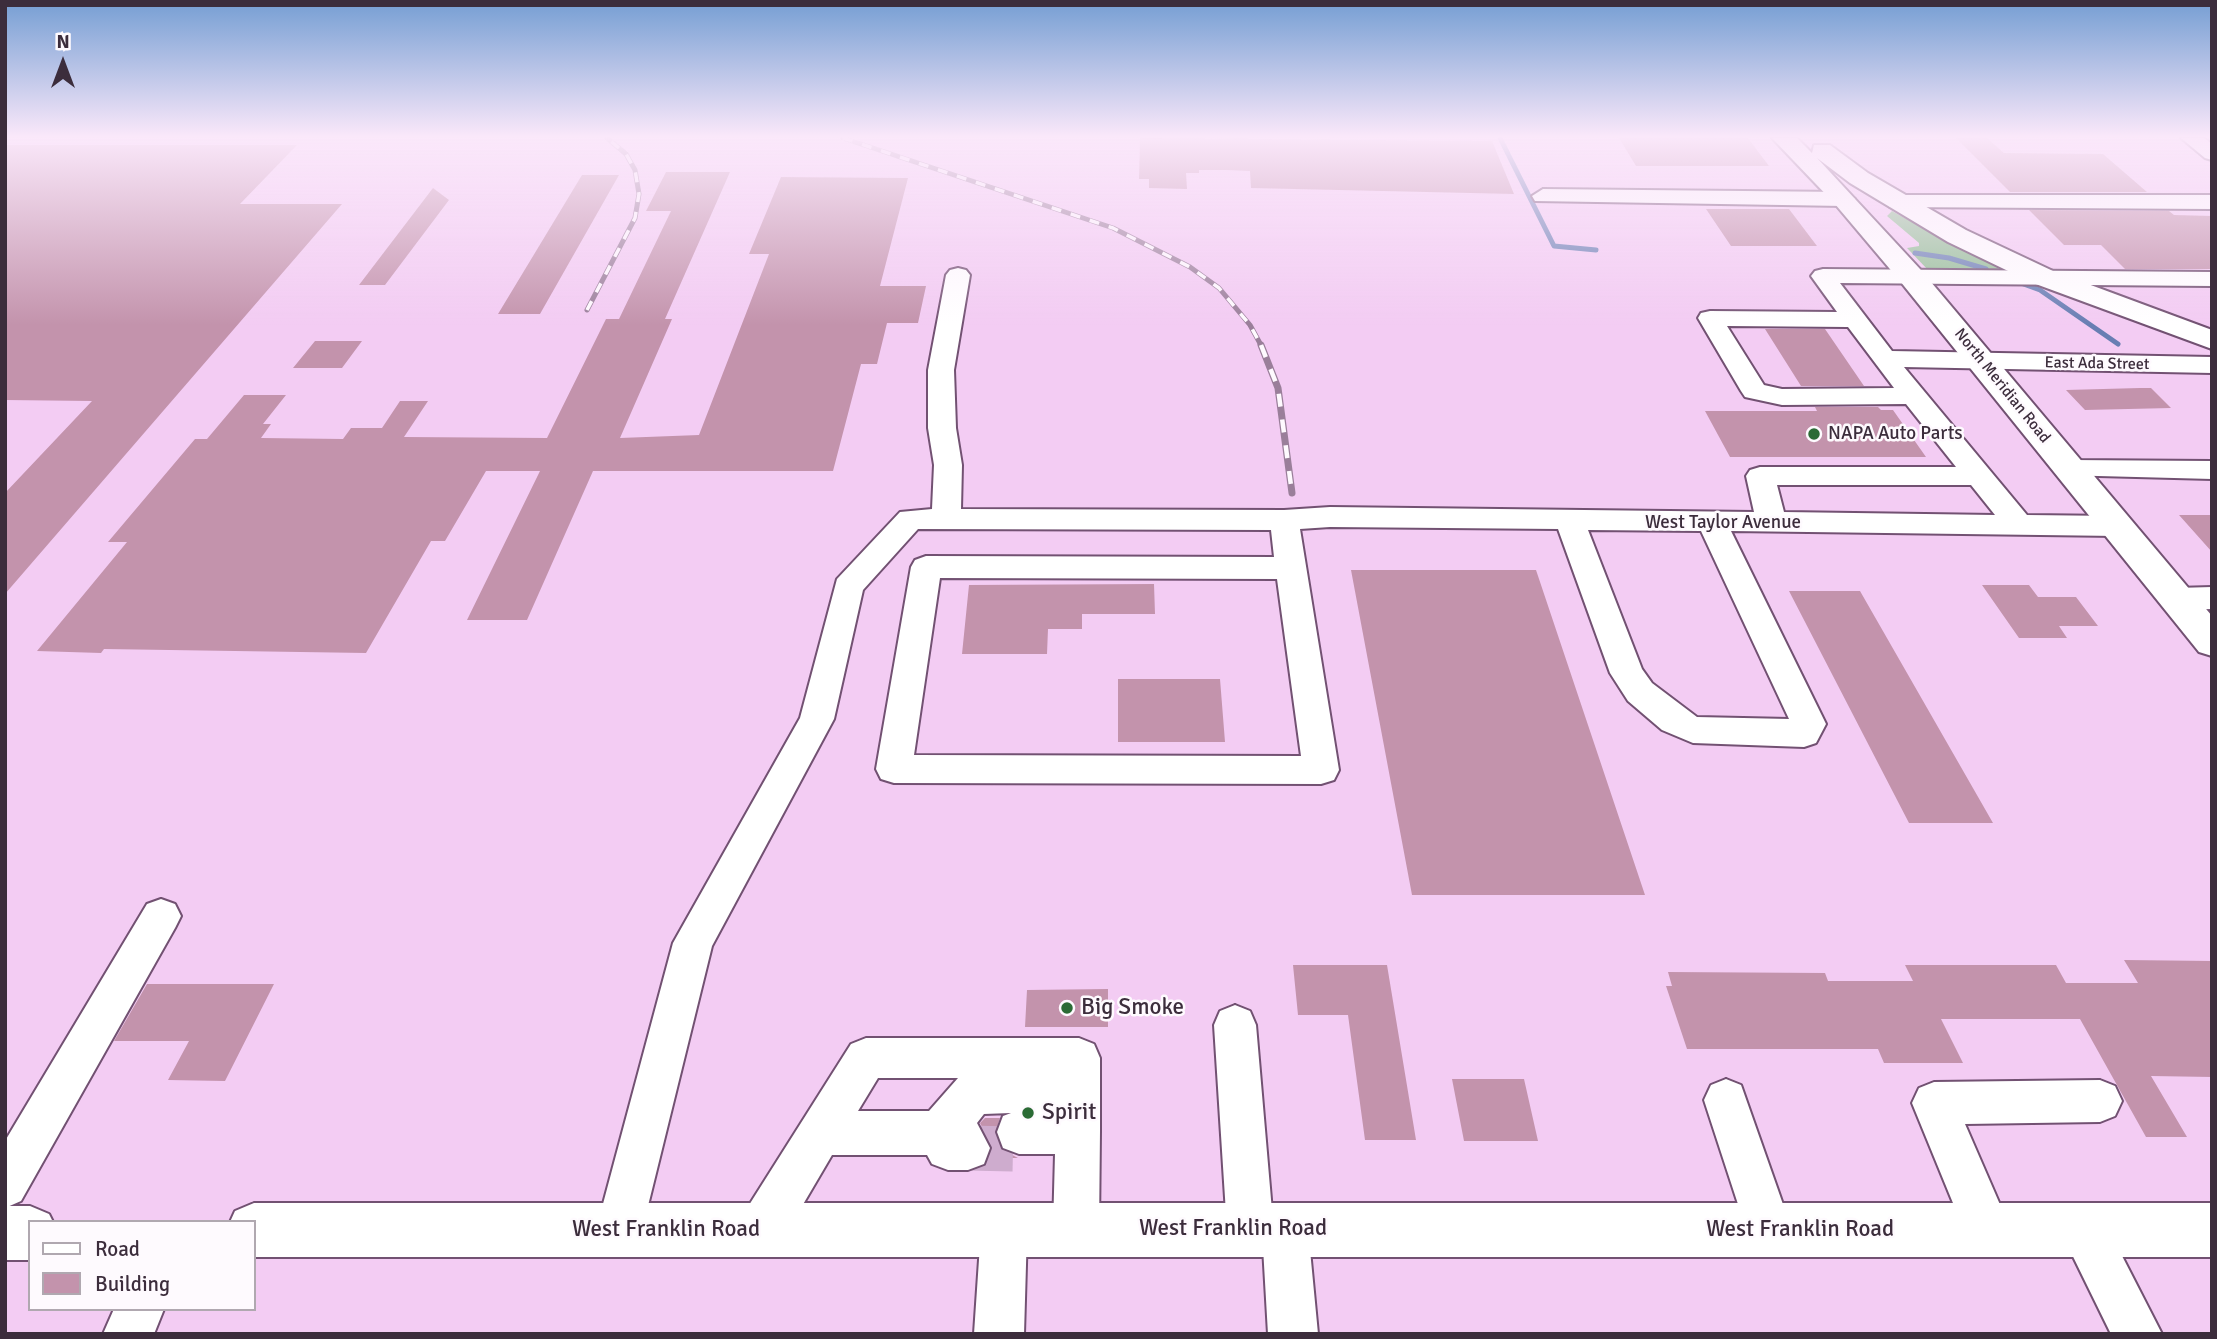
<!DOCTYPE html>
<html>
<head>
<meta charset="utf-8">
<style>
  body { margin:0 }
  #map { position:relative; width:2217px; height:1339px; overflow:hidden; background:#f3ccf3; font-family:Signika,sans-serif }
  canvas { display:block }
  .frame { position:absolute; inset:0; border:7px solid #3c2d3c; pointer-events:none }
  .legend { position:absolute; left:28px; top:1220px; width:228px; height:91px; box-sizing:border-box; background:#fefafe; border:2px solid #b0a8b0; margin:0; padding:9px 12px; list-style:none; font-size:21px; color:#3c2d3c }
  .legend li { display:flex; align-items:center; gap:14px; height:35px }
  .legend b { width:35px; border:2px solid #b0a8b0 }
  .north { position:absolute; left:28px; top:28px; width:70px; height:70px; -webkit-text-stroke:5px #fefafe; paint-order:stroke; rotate:0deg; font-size:19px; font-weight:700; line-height:28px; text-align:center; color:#3c2d3c }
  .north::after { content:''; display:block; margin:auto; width:24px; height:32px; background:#3c2d3c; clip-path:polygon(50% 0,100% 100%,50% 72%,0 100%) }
</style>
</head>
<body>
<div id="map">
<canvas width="2217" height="1339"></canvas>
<div class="frame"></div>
<ul class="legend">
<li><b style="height:9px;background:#fff"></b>Road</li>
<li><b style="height:19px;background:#c393ac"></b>Building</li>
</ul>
<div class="north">N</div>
</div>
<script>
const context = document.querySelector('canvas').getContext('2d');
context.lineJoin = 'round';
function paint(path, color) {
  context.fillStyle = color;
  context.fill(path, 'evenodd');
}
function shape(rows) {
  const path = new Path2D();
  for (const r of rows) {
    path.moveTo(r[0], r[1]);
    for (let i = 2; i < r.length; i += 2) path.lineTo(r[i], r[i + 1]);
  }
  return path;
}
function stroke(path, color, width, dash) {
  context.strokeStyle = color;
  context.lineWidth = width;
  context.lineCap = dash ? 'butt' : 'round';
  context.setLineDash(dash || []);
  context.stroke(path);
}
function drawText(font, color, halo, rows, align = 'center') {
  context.font = font + ' Signika,sans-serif';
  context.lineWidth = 5;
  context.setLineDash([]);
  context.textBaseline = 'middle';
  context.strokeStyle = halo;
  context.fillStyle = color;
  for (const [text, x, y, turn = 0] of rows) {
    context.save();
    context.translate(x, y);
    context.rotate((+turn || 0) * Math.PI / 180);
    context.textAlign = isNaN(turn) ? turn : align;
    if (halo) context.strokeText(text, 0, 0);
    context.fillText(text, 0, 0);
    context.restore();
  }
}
const green = shape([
  [1892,211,1952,244,2000,268,1992,272,1928,270,1907,248,1919,246,1919,243,1887,216]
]);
const stream = shape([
  [1500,138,1554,246,1596,250],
  [1915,253,1949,258,1986,269],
  [2018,282,2040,290,2118,344]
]);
const building = shape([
  [1140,138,1492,141,1514,194,1251,188,1250,171,1227,170,1199,170,1199,173,1186,173,1187,189,1149,188,1149,179,1139,179],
  [1619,138,1748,138,1769,166,1636,166],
  [1956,138,1987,138,2004,153,2103,154,2147,192,2010,192],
  [5,145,297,145,240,204,342,204,5,594,5,493,92,401,5,400],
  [666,172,730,172,665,319,672,319,620,438,699,435,769,254,749,254,781,177,908,178,880,286,926,286,918,323,887,323,877,364,861,364,833,471,593,471,527,620,467,620,540,471,486,471,445,541,431,541,366,653,104,649,101,653,37,651,127,542,108,542,195,439,207,439,244,395,286,395,263,424,271,424,261,438,343,439,351,428,382,428,400,401,428,401,404,437,547,438,606,319,619,319,671,211,646,211],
  [582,175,619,175,540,314,498,314],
  [433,188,449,200,385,285,359,285],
  [1706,209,1789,209,1817,246,1731,246],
  [2029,210,2169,211,2174,215,2212,216,2212,269,2125,269,2101,245,2064,245],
  [1765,329,1825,329,1864,386,1801,386],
  [315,341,362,341,342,368,293,368],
  [2140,388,2151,388,2171,408,2085,410,2066,390],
  [1815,407,1878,407,1881,410,1893,410,1926,457,1730,457,1705,411,1817,411],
  [2179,515,2212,515,2212,552],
  [1351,570,1536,570,1645,895,1412,895],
  [1154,584,1155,614,1082,614,1082,629,1048,629,1047,654,962,654,969,585],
  [1982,585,2029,585,2038,597,2076,597,2098,626,2059,626,2067,638,2019,638],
  [1789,591,1860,591,1993,823,1909,823],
  [1118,679,1220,679,1225,742,1118,742],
  [2124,960,2212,961,2212,1077,2151,1076,2187,1137,2146,1137,2080,1019,1941,1019,1963,1063,1884,1063,1878,1049,1687,1049,1666,986,1672,986,1668,972,1825,973,1828,981,1913,981,1905,965,2056,965,2066,983,2138,983],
  [1293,965,1387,965,1416,1140,1365,1140,1348,1015,1298,1015],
  [147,984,274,984,225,1081,168,1080,189,1041,114,1041],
  [1108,989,1108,1027,1025,1027,1027,990],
  [1452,1079,1524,1079,1538,1141,1464,1141],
  [985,1118,1000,1118,995,1133,1001,1149,1018,1158,989,1158,992,1147,980,1123]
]);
const minorTunnel = shape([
  [968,1148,1019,1149]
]);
const minor = shape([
  [2181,138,2204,138,2212,144,2212,160,2205,158,2181,138],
  [1543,189,1844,192,1855,199,1844,206,1535,201,1532,196,1543,189],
  [1898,195,2212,195,2212,209,1890,207,1887,202,1898,195],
  [958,268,966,270,970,275,954,370,956,428,962,465,961,509,1284,510,1330,507,1754,512,1746,476,1750,470,1760,467,1956,467,1906,404,1782,405,1745,397,1741,391,1698,318,1701,313,1710,311,1837,312,1811,276,1815,271,1823,269,2212,272,2212,286,1840,283,1892,351,2212,357,2212,373,1904,367,2027,515,2117,516,2128,519,2132,526,2128,533,2117,536,1731,531,1826,724,1816,743,1804,747,1693,743,1662,730,1628,701,1610,673,1558,529,1330,527,1300,529,1339,770,1334,780,1321,784,894,783,881,779,876,769,911,567,915,560,926,556,1274,557,1271,530,918,529,863,590,834,719,712,946,642,1230,636,1247,619,1253,602,1247,596,1230,673,943,800,718,837,579,900,512,932,509,934,465,928,428,928,370,946,275,950,270,958,268],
  [1727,326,1848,327,1894,388,1782,389,1764,385,1727,326],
  [1777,485,1971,485,1995,515,1784,512,1777,485],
  [1588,530,1701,531,1789,719,1697,717,1652,683,1642,669,1588,530],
  [940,578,1277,579,1301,756,914,755,940,578],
  [2070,460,2212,461,2212,479,2060,475,2056,469,2060,463,2070,460],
  [2212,587,2212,609,2176,610,2165,607,2160,599,2165,591,2176,588,2212,587],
  [161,899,175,904,181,916,175,928,21,1201,5,1208,5,1141,147,904,161,899],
  [1235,1005,1250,1011,1256,1025,1272,1211,1285,1206,1302,1212,1308,1229,1318,1334,1268,1334,1263,1247,1250,1252,1233,1246,1227,1229,1214,1025,1220,1011,1235,1005],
  [866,1038,1079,1038,1094,1044,1100,1058,1100,1131,1099,1230,1093,1247,1076,1253,1059,1247,1053,1230,1055,1154,1019,1154,1003,1148,997,1132,1003,1116,1011,1113,984,1114,977,1123,990,1148,984,1164,968,1170,948,1170,932,1164,927,1155,832,1155,778,1247,761,1253,744,1247,738,1230,744,1213,851,1044,866,1038],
  [878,1078,958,1078,929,1111,858,1111,878,1078],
  [1726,1079,1741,1085,1792,1230,1786,1247,1769,1253,1752,1247,1704,1100,1711,1085,1726,1079],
  [2100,1080,2115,1086,2122,1101,2115,1116,2100,1122,1965,1124,2011,1230,2005,1247,1988,1253,1971,1247,1912,1103,1919,1088,1934,1082,2100,1080],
  [1004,1207,1021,1213,1027,1230,1024,1334,974,1334,981,1230,987,1213,1004,1207],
  [2083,1207,2100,1213,2162,1334,2111,1334,2060,1230,2066,1213,2083,1207],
  [114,1309,164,1309,154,1334,103,1334,114,1309]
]);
const major = shape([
  [1772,138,1797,138,1812,153,1814,145,1830,145,1868,173,1966,230,2053,271,2212,330,2212,349,2033,283,1948,242,1850,183,1817,158,1920,269,2212,616,2212,656,2199,652,1900,281,1835,204,1772,138],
  [254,1203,2212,1203,2212,1257,254,1257,254,1222,230,1222,235,1211,254,1203],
  [5,1206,30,1206,49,1214,53,1222,30,1222,30,1260,5,1260,5,1206]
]);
const railFar1 = shape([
  [843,138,1113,228,1190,267,1219,288,1250,325,1262,347],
  [587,310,635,218,639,194,635,170,626,154,607,138]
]);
const rail = shape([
  [1261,345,1278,388,1292,493]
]);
const markers = [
  [1814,434,7,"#2b6b35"],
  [1067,1008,7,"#2b6b35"],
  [1028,1113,7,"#2b6b35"]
];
const farStreetnames = [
  ["East Ada Street",2097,364,1],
  ["North Meridian Road",2002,386,51]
];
const poiNames = [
  ["NAPA Auto Parts",1828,434]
];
const streetNames = [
  ["West Taylor Avenue",1723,523]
];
const nearPoinames = [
  ["Big Smoke",1081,1008],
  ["Spirit",1042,1113]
];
const nearStreetnames = [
  ["West Franklin Road",1233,1229],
  ["West Franklin Road",666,1230],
  ["West Franklin Road",1800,1230]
];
paint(green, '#93bf96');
stroke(stream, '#687eb3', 5);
paint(building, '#c393ac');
stroke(minorTunnel, '#ceacce', 45, [45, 22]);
stroke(minor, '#725172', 4);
stroke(major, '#725172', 4);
paint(minor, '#fff');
paint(major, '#fff');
stroke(railFar1, '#9a7f9a', 5);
stroke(rail, '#9a7f9a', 7);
stroke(railFar1, '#fefafe', 3.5, [10]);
stroke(rail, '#fefafe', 4.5, [13]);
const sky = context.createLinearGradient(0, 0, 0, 325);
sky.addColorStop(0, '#759ed3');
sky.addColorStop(0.42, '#fae8fa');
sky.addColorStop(1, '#fae8fa00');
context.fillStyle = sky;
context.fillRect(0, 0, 2217, 325);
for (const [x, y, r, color] of markers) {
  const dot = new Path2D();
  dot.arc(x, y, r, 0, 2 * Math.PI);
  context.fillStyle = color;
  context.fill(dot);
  stroke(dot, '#fefafe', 2.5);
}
drawText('16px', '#3c2d3c', '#fefafe', farStreetnames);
drawText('19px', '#3c2d3c', '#fefafe', poiNames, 'left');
drawText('19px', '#3c2d3c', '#fefafe', streetNames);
drawText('23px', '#3c2d3c', '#fefafe', nearPoinames, 'left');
drawText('23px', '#3c2d3c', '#fefafe', nearStreetnames);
</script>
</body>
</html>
